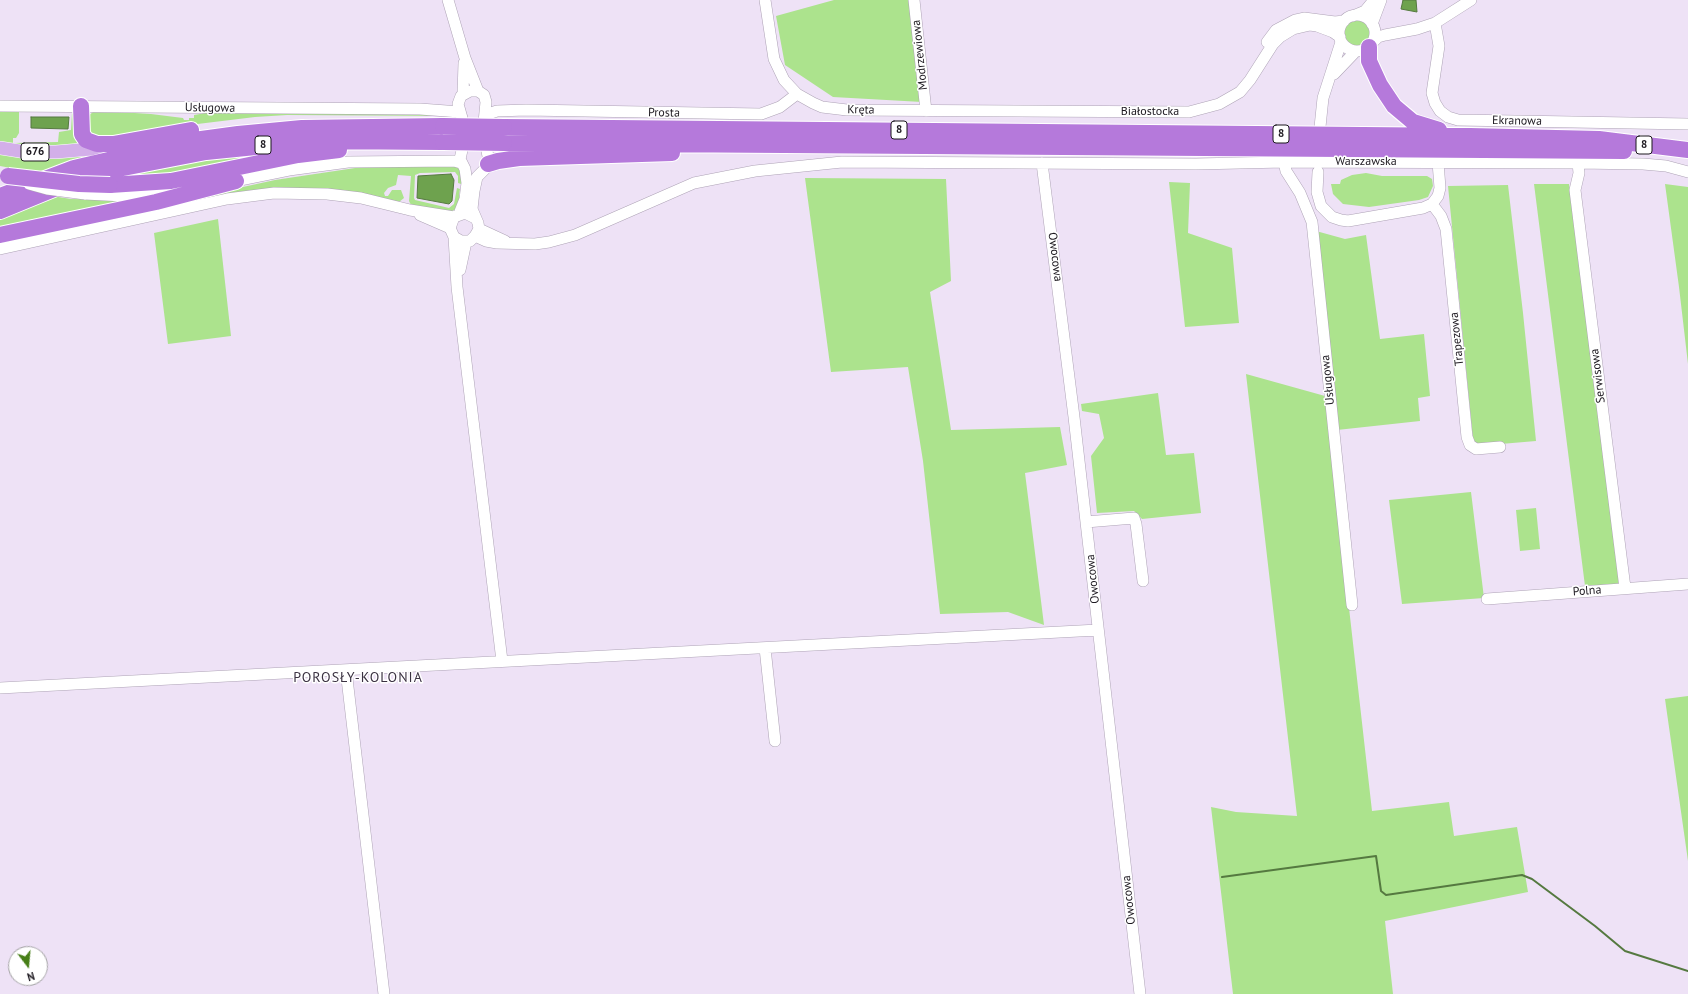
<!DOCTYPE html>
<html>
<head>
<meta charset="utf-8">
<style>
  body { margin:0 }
  #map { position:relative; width:1688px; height:994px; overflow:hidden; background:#eee2f6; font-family:"PT Sans",sans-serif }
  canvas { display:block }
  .north { position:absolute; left:8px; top:946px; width:40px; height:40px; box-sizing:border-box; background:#fff; border:1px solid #a4a3a5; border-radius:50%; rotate:164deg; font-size:11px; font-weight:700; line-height:16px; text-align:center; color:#1c181f }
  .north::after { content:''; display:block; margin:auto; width:14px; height:18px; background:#467e17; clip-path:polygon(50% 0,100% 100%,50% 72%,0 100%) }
</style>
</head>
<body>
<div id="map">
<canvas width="1688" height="994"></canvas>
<div class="north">N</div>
</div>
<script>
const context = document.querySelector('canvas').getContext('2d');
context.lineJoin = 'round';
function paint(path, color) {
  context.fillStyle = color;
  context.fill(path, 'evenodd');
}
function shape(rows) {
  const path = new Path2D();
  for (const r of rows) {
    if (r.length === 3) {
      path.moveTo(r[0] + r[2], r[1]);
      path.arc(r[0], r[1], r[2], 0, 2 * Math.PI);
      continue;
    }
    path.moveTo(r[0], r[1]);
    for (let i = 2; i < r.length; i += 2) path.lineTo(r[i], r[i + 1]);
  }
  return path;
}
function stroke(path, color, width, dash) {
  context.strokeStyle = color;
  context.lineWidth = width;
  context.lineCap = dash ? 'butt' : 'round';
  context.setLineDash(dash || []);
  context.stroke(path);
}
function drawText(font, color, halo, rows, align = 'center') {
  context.font = font + ' "PT Sans",sans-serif';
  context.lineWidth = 3;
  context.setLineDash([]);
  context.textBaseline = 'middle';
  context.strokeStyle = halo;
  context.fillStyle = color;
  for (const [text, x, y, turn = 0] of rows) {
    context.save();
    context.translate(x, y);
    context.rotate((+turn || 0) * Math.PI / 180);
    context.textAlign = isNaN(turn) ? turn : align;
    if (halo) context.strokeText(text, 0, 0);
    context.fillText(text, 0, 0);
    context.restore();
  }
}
const green = shape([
  [834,0,913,0,922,102,833,97,785,65,776,16],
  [1357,33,13],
  [0,110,19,111,19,133,16,138,13,138,13,143,58,142,59,132,71,130,72,113,76,117,85,145,68,147,0,143],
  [101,111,151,114,183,118,184,120,189,120,189,118,194,118,194,115,212,112,449,114,454,116,287,115,255,117,181,126,100,141,90,139,87,117,93,112],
  [130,146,44,174,0,166,0,153],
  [285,148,204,170,104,179,138,170],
  [375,165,455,166,463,171,464,177,461,184,458,183,458,176,455,172,420,173,415,175,414,198,415,200,449,208,454,204,457,188,460,189,459,195,461,201,458,208,450,212,411,205,409,201,411,176,398,175,396,185,388,188,384,193,385,196,388,196,392,190,401,190,404,198,399,202,304,188,0,245,0,240,275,180],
  [1366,173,1382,176,1427,176,1432,179,1433,186,1428,197,1419,200,1369,207,1343,204,1333,194,1331,184,1340,184,1341,180,1352,175],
  [805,178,946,179,951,281,930,292,951,430,1060,427,1067,465,1025,473,1044,625,1008,612,940,614,923,461,908,367,831,372],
  [1169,182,1190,183,1188,233,1232,248,1239,323,1185,327],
  [1534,184,1569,184,1619,584,1585,586],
  [1665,184,1688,187,1688,364,1679,287],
  [1508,185,1523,313,1536,441,1477,446,1473,440,1448,186],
  [52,196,71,199,141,200,0,231,0,217],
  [218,219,231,336,168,344,154,233],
  [1316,231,1345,239,1366,235,1380,339,1424,334,1430,396,1418,398,1420,421,1337,430],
  [1246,374,1325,396,1372,811,1449,802,1454,836,1517,827,1528,892,1385,921,1393,994,1233,994,1211,807,1236,812,1297,816],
  [1158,393,1166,455,1194,453,1201,513,1142,519,1134,511,1097,513,1091,456,1104,438,1099,414,1082,411,1081,404],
  [1471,492,1484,598,1402,604,1389,500],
  [1536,508,1540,549,1520,551,1516,510],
  [1688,696,1688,861,1665,699]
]);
const water = shape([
  [1403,0,1416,0,1417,12,1401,9,1403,0],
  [31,117,69,117,68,129,31,128,31,117],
  [451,174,454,180,452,201,449,204,417,198,418,176,451,174]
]);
const stream = shape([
  [1222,877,1376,856,1381,891,1386,895,1522,875,1532,879,1595,926,1625,951,1688,971]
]);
const minor = shape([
  [448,0,465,58,478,91],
  [765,0,774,59,784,80,797,94,813,103,822,107,847,110,1189,112,1219,104,1240,92,1250,80,1273,44,1280,37,1293,29,1310,25,1317,26,1333,32,1340,37],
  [914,0,926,111],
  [1357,33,18],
  [1353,16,1365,11,1374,0],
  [1435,23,1439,46,1432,93,1435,103,1440,111,1448,117,1458,120,1688,124],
  [1372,24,1381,0],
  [1267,42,1276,30,1295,20,1304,18,1335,22,1344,21],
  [1372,43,1378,37,1385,35,1417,29,1435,23,1471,0],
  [1334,74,1356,51],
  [463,94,464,63],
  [0,106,420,109,460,112],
  [485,115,497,111,526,110,761,114,780,107,797,94],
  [462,118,458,104,461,96,470,91,478,91,484,95,486,102,483,132,489,161,486,168,477,177,474,191,472,209,478,223,479,229,475,236,470,241,461,241,454,237,450,228,454,217,465,213,475,218],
  [1320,127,1323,98,1341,42],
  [1284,162,1286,171,1300,193,1312,222,1352,605],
  [1042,163,1074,417,1140,994],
  [1578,163,1579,173,1575,190,1625,588],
  [1318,172,1317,192,1321,206,1332,217,1341,220,1348,221,1423,208,1432,204,1438,196,1440,188,1438,162],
  [230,182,289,170,348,162,454,161,461,163],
  [85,194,124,196,169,192],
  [1432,204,1441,216,1446,229,1467,437,1470,445,1476,449,1500,447],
  [459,214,465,199,467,183,465,169,460,159,465,137],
  [420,215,450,228],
  [479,229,505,241],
  [475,236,486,241,497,243,535,244,549,242,575,235,694,183,755,171,842,162,1196,164,1284,162,1578,163,1643,164,1666,166,1688,172],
  [454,237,457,287,502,661],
  [0,249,227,199,274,193,327,194,361,198,410,210,454,217],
  [460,270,466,242],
  [1086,522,1134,518,1136,524,1143,581],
  [1487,599,1688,584],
  [765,648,775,741],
  [346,670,384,994],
  [0,688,1098,630]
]);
const major = shape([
  [0,148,26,152,56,152,91,149,105,145]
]);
const highway = shape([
  [1369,47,1369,61,1380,85,1394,106,1413,122,1439,130],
  [81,106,82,134,86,140,97,144,113,144,191,130],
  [504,127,1470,136,1599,139,1688,150],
  [504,143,1624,151],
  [488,164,498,161,519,158,672,153],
  [110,185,171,181,298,155,339,150],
  [0,196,74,168,194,140,238,134,302,128,443,126],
  [0,211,56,188,85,178,113,170,206,152,315,141,443,142],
  [0,235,156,202,236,181]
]);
const minorBridge = shape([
  [29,184,47,189,85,194]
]);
const highwayBridge = shape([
  [443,126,504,127],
  [443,142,504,143],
  [8,176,79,184,110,185]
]);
const shields = [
  [899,130,16],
  [1281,134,16],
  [263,145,16],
  [1644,145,16],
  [35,152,28]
];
const shieldNames = [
  ["8",899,130],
  ["8",1281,134],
  ["8",263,145],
  ["8",1644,145],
  ["676",35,152]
];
const streetNames = [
  ["Modrzewiowa",920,55,-96],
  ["Usługowa",210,108,1],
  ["Kręta",861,110,1],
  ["Białostocka",1150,112],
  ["Prosta",664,113,1],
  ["Ekranowa",1517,121,1],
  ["Warszawska",1366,162],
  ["Owocowa",1055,257,83],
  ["Trapezowa",1457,339,-96],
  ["Serwisowa",1598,376,-97],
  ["Usługowa",1328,380,-96],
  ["Owocowa",1093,579,-96],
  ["Polna",1587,591,-4],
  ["Owocowa",1129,900,-96]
];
const quarterNames = [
  ["POROSŁY-KOLONIA",358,678]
];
paint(green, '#ace38d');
paint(water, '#6ea24e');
stroke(water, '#557940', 1);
stroke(stream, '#557940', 2);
stroke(minor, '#aea3b6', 12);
stroke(major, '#fff', 14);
stroke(highway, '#fff', 18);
stroke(minor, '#fff', 11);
stroke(major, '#d3afe9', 13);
stroke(highway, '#b579db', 16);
stroke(minorBridge, '#aea3b6', 12, []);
stroke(highwayBridge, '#fff', 18, []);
stroke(minorBridge, '#fff', 11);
stroke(highwayBridge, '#b579db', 16);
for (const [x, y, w] of shields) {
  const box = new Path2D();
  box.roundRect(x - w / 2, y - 9, w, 18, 3);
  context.fillStyle = '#fff';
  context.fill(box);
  stroke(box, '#1c181f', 1);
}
drawText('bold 11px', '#1c181f', null, shieldNames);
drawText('12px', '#1c181f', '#fff', streetNames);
context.letterSpacing = '1px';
drawText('14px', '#3b3242', '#fff', quarterNames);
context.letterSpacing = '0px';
</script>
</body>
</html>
